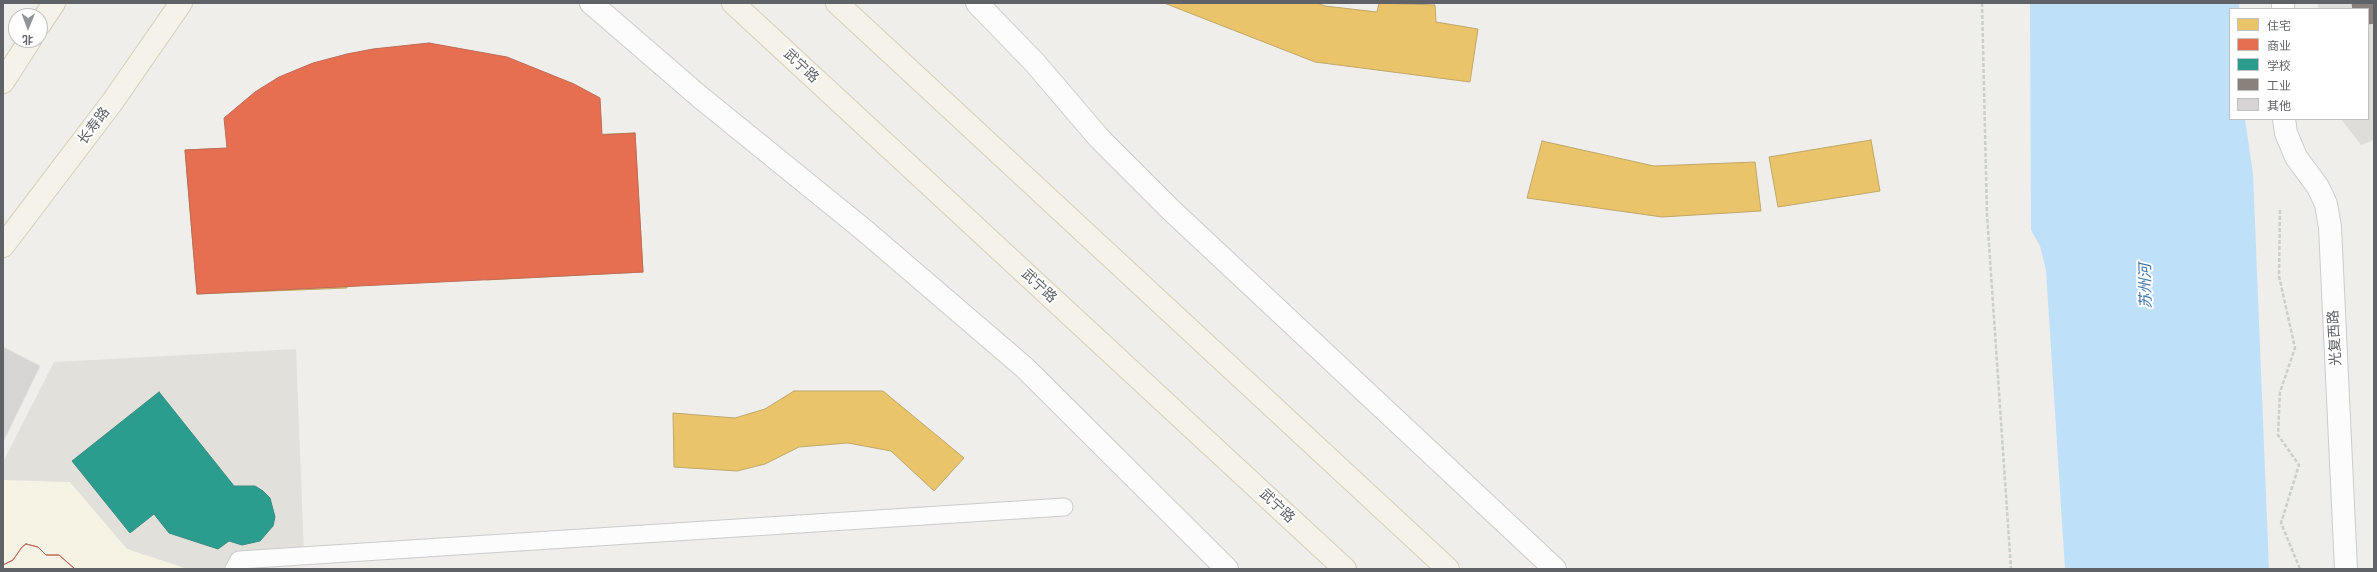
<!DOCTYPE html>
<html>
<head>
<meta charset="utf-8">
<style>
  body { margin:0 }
  #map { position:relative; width:2377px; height:572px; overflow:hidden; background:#efeeea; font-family:Rubik,"Noto Sans SC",sans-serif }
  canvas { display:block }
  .frame { position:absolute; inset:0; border:4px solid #5f6368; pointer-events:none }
  .legend { position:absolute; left:2229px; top:8px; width:140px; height:112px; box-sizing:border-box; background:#fff; border:1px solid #bfc1c3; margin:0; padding:5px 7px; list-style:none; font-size:12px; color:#5f6368 }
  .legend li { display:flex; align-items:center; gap:8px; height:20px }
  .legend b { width:20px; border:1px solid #bfc1c3 }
  .north { position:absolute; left:8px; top:8px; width:40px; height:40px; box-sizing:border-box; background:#fff; border:1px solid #bfc1c3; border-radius:50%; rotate:181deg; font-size:11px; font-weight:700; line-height:16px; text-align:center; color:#5f6368 }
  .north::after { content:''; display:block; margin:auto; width:14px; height:18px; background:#919496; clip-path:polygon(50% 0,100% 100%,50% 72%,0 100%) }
</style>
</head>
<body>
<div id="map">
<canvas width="2377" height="572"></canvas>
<div class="frame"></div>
<ul class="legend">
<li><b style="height:11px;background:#e9c46a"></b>住宅</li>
<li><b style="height:11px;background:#e76f51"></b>商业</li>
<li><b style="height:11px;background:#2a9d8f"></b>学校</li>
<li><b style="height:11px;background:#8a817c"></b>工业</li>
<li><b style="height:11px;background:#d6d5d3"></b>其他</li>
</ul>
<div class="north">北</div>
</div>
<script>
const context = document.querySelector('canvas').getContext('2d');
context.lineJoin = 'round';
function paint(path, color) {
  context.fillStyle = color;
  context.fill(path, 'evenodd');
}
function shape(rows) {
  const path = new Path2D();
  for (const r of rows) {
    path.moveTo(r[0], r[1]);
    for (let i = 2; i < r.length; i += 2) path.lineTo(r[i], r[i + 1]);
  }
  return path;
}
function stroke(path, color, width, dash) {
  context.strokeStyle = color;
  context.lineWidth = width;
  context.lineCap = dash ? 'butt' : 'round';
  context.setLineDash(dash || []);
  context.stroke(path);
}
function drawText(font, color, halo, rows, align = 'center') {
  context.font = font + ' Rubik,"Noto Sans SC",sans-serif';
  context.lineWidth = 4;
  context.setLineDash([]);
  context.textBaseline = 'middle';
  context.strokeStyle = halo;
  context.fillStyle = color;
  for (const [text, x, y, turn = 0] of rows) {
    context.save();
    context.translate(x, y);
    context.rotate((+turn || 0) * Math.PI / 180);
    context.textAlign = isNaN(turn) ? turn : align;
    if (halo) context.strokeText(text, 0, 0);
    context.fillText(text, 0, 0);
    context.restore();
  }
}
const commercial = shape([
  [3,480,70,482,127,549,188,569,3,569]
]);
const industrial = shape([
  [2318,3,2374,3,2374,140,2361,145,2341,119,2368,119,2368,9,2318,9]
]);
const education = shape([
  [296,349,304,556,234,569,188,569,127,549,70,482,3,480,3,462,54,362]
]);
const water = shape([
  [2030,3,2239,3,2239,9,2230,9,2230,119,2245,119,2253,174,2269,569,2065,569,2046,270,2040,246,2031,230]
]);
const homes = shape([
  [1164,3,1317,3,1325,6,1377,12,1379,3,1435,5,1436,22,1478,29,1470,82,1315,62,1164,3],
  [635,133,643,272,486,280,474,139,635,133],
  [1871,140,1880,191,1778,207,1769,157,1871,140],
  [1542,141,1654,166,1755,162,1761,211,1662,217,1527,198,1542,141],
  [334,144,347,288,197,294,185,150,334,144],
  [794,391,883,391,964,458,934,491,891,451,848,443,799,447,765,464,737,471,674,467,673,413,735,418,765,409,794,391]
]);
const shops = shape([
  [429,43,507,57,574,84,600,98,602,135,635,133,643,272,197,294,185,150,227,148,224,118,255,92,279,77,313,63,347,54,373,49,429,43],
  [26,544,38,547,46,555,59,555,75,569,3,569,3,565,13,560,22,547,26,544],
  [26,544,38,547,46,555,59,555,75,569,3,569,3,565,13,560,22,547,26,544]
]);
const schools = shape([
  [159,392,234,486,255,486,263,491,270,498,275,517,273,526,260,541,242,545,229,541,218,549,169,533,154,514,130,533,72,461,159,392]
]);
const industry = shape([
  [2352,3,2374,3,2374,23,2368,24,2368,9,2353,9,2352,3]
]);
const building = shape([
  [3,347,40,366,3,442,3,347]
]);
const path = shape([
  [1982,3,1987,215,2011,569],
  [2280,210,2279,276,2295,348,2280,392,2278,435,2299,465,2281,523,2300,569]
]);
const lane = shape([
  [234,569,239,560,1064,507]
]);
const street = shape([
  [591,3,700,97,864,230,1025,368,1227,569],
  [977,3,1035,63,1099,138,1171,210,1555,569],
  [2283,9,2283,3],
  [2284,119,2286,133,2296,157,2318,187,2326,204,2330,227,2346,569]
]);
const primary = shape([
  [733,3,1345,569],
  [837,3,1448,569],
  [40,24,54,3],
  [3,82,30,40],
  [3,246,113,101,181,3]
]);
const streetNames = [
  ["武宁路",801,66,43],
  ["长寿路",94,126,-53],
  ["武宁路",1039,286,43],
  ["光复西路",2335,338,-93],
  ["武宁路",1277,506,43]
];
const waterNames = [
  ["苏州河",2146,286,-91]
];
paint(commercial, '#f7f3e4');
paint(industrial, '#dfddda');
paint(education, '#e2e0da');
paint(water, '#bfe0f9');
paint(homes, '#e9c46a');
stroke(homes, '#c0a769', 1);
paint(shops, '#e76f51');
stroke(shops, '#be6b58', 1);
paint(schools, '#2a9d8f');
stroke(schools, '#3a8c83', 1);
paint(industry, '#8a817c');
stroke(industry, '#7d7876', 1);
paint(building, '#d6d5d3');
stroke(building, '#deddd9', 1);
stroke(lane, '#cbcccc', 19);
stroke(street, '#cbcccc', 24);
stroke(primary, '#d7ceb8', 24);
stroke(path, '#cacfcc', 2.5, [4, 2]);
stroke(lane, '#fdfcfc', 17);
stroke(street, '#fdfcfc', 22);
stroke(primary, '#f4f2e9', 22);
drawText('14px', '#5f6368', '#fff', streetNames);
drawText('italic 15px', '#4174aa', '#fff', waterNames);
</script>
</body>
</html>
